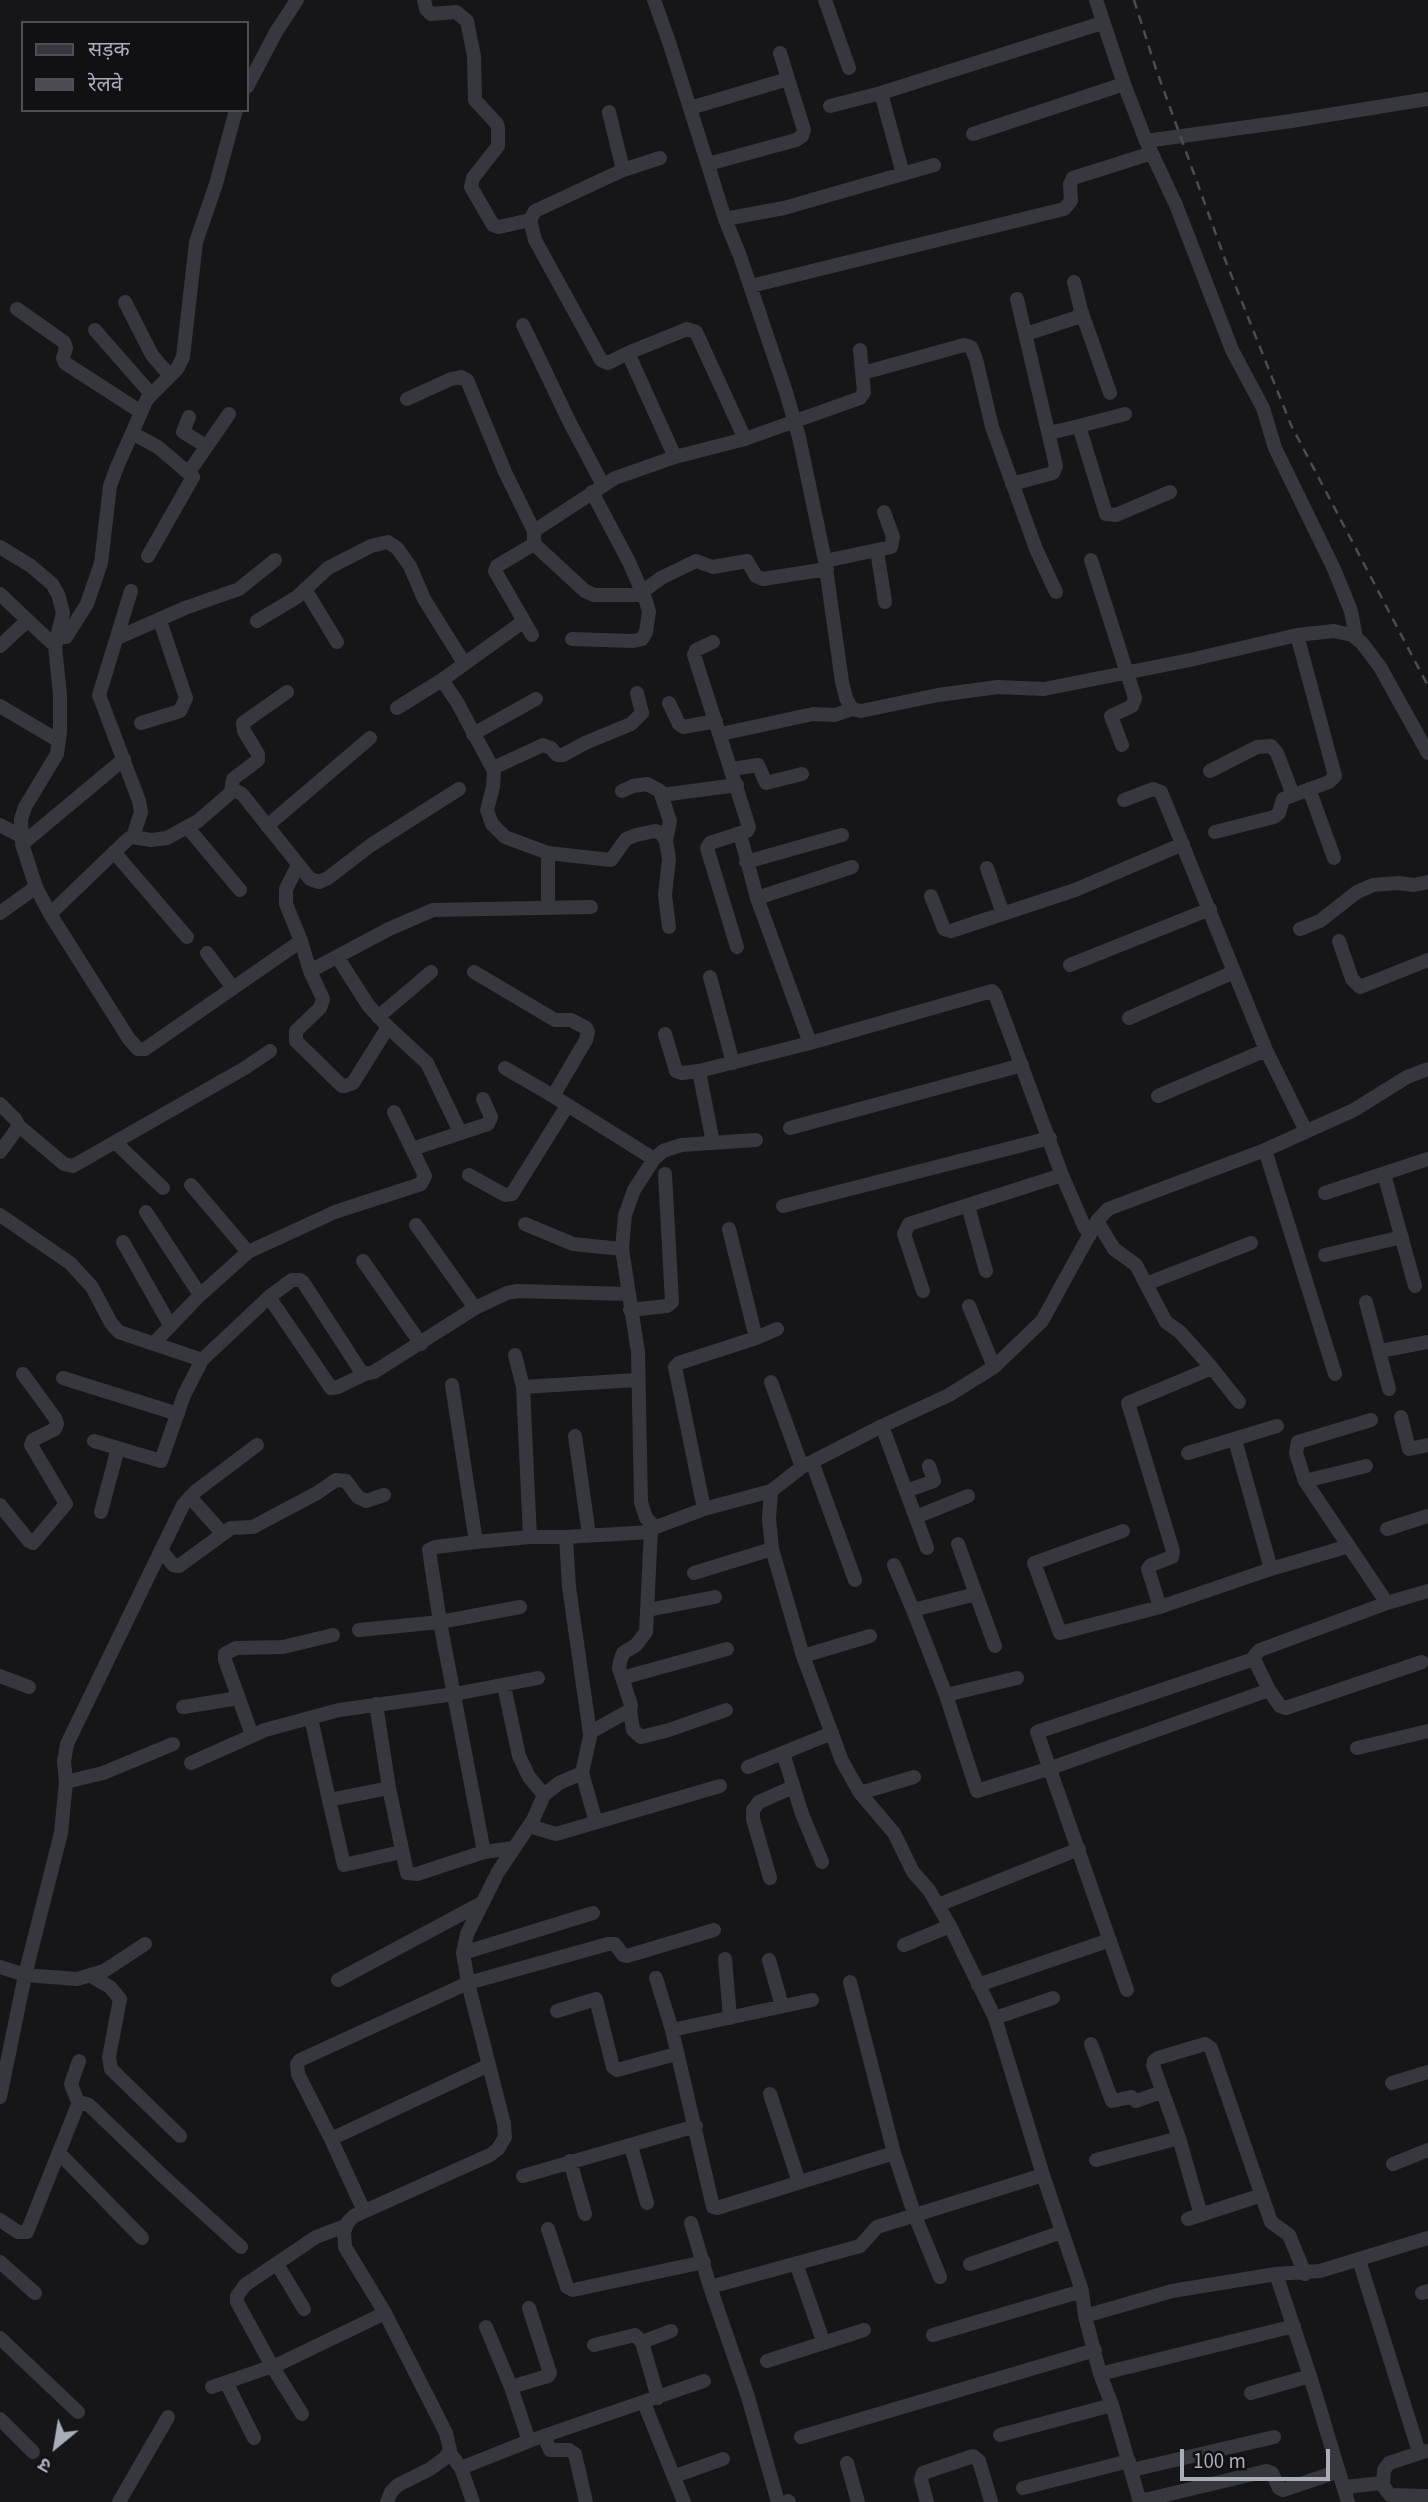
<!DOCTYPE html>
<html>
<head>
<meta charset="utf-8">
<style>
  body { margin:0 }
  #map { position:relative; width:1428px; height:2502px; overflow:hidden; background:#161618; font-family:"Source Sans 3","Noto Sans Devanagari",sans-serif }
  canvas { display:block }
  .legend { position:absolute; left:21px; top:21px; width:228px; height:91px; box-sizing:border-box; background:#111113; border:2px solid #4d4f55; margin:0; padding:9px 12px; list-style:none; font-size:21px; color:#a8adb8 }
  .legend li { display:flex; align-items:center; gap:14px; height:35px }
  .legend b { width:35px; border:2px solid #4d4f55 }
  .north { position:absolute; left:21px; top:2411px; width:70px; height:70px; -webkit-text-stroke:5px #111113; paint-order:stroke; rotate:210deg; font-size:19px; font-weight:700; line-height:28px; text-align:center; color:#a8adb8 }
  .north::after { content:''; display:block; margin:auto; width:24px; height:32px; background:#a8adb8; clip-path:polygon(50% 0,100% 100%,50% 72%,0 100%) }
  .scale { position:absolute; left:1180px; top:2449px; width:150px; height:32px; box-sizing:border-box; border:4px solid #a8adb8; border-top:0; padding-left:9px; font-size:21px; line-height:24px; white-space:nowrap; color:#a8adb8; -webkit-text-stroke:5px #111113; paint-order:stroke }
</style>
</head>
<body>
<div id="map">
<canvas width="1428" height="2502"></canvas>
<ul class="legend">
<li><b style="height:9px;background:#37383d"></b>सड़क</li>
<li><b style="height:9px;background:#4a4c52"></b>रेलवे</li>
</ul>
<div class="north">उ</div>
<div class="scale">100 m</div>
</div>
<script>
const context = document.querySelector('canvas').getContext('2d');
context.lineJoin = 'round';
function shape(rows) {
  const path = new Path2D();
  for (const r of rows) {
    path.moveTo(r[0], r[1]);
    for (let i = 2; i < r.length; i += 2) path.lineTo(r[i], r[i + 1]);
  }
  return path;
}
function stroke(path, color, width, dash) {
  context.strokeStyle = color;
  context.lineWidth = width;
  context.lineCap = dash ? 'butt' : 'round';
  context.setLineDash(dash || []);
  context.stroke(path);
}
const minor = shape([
  [424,0,426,9,431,14,456,12,467,21,474,56,475,100,497,124,498,128,498,146,473,178,471,187,493,225,499,227,530,220],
  [654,0,669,42,725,219,740,256,786,392,799,437,825,561,842,682,846,698,852,709,861,711,938,695,998,687,1044,689,1190,660,1297,635,1334,631,1352,635,1362,643,1380,667,1428,753],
  [825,0,849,68],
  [1096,0,1124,84,1146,141,1176,205,1232,350,1263,408,1275,448,1334,569,1351,611,1356,638],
  [247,87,276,32,297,0],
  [881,93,1102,23],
  [830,106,881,93,903,174],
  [690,108,788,79],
  [609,112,623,170],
  [973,134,1124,84],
  [1146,141,1291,121,1428,99],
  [708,164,796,140,802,136,804,130,780,53],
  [725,219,784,208,934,165],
  [751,286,1064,209,1071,201,1070,184,1073,178,1152,153],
  [125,302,152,355,170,376],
  [17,309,64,342,66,348,63,358,65,363,141,412],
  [1081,310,1110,393],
  [523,325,570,423,603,485],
  [95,330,151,394],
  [1026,334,1078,317,1081,310,1074,282],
  [628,353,608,363,601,360,535,240,530,220,535,211,623,170,660,158],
  [863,373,964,345,971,347,976,359,992,427,1036,549,1056,592],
  [407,399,451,379,461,377,467,380,505,472,534,531],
  [189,417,183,432,206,446],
  [1079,426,1125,414],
  [132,433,158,447,193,477,148,556],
  [1049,433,1079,426,1106,514,1116,515,1170,492],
  [675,457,628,353,687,329,696,332,745,439],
  [189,472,229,414],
  [1012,484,1053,473,1056,466,1017,299],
  [534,544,585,591,594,595,643,595],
  [0,547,31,566,52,584,58,594,63,613,58,633,62,637,66,637,87,604,101,563,110,486,117,467,147,399,177,369,183,357,196,242,216,184,236,110],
  [877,550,885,602],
  [1091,560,1135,698,1132,706,1111,716,1122,745],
  [825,561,891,547,893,537,884,512],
  [305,589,337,642],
  [131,591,99,695,139,801,141,812,133,837],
  [642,592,661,578,696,561,713,567,747,561,756,576,763,579,827,569],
  [0,594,55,646],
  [257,621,297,597,328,568,371,546,388,542,397,548,410,566,424,599,464,663],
  [532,635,495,571,497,566,534,544,534,531,615,478,675,457,745,439,860,398,864,392,860,350],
  [59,636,55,646,60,695,60,732,57,754,25,807,21,819,22,844,36,887,50,914,129,1039,138,1049,145,1049,301,941],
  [117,638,185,608,239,589,275,560],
  [572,639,633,641,642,639,646,632,649,612,646,601,629,562,592,492],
  [713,642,696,650,694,655,749,827,747,831,710,843,707,848,737,947],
  [0,646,27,621],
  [442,680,524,621],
  [669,703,679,724,683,727,716,721],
  [0,706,59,741],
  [397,708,442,680,457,702,494,771,493,787,487,810,492,824,505,837,548,853,548,907],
  [141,723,180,711,186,698,160,621],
  [473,734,536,699],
  [721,734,813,714,835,715,852,709],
  [493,768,543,745,551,748,557,755,563,755,585,743,631,724,642,713,637,693],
  [732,769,758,765,766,783,802,774],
  [1210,771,1257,747,1271,746,1277,753,1293,795],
  [1309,789,1334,858],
  [231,791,233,779,258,760,258,754,244,731,243,723,287,692],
  [622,791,633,786,647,784,660,791,670,821,666,841],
  [662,795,737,785],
  [1124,800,1153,789,1161,792,1266,1050,1306,1131],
  [0,825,21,836],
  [267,826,370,738],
  [188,828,240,890],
  [1215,832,1274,817,1279,813,1283,799,1329,782,1335,776,1297,635],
  [740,834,757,898,810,1043],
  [22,844,124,759],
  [114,852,187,937],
  [548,853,611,860,626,839,636,835,655,831,661,833,666,841,669,859,665,895,669,927],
  [746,862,842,835],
  [298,865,286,889,286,904,301,941,310,971,323,999,320,1008,296,1031,296,1041,342,1086,345,1086,353,1083,388,1027],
  [987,868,1003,914],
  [931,896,944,929,951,931,1075,890,1183,844],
  [757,898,852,867],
  [0,913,36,887],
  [50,914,128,839,133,837,151,840,167,838,198,821,234,790,242,794,310,879,319,882,328,878,371,845,459,789],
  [1300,929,1320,921,1357,892,1373,885,1398,883,1414,885,1428,882],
  [1339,941,1352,979,1360,987,1428,960],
  [207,953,233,988],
  [338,958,368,1005,388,1027,427,1063,460,1132],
  [1070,965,1210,909],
  [310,971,389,929,433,910,591,907],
  [474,972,555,1020,571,1020,586,1028,588,1032,586,1040,553,1096,654,1159],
  [710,977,733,1063],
  [378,1017,431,972],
  [1129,1018,1234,972],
  [665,1034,676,1071,682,1073,699,1071,713,1143],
  [505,1068,553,1096],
  [699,1071,810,1043,992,991,995,994,1062,1175,1084,1226,1090,1235],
  [1158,1096,1266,1050],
  [0,1104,15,1119,19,1126,0,1152],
  [19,1126,64,1164,73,1166,245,1068,270,1051],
  [790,1128,1022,1065],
  [115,1142,163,1188],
  [412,1149,488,1124,491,1117,483,1099],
  [1265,1150,1335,1374],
  [1384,1174,1415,1286],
  [469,1175,505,1195,512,1194,567,1106],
  [191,1185,248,1252],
  [1325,1193,1428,1159],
  [783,1206,1050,1138],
  [968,1206,986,1271],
  [146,1212,200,1295],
  [0,1215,70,1263,92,1287,111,1323,119,1332,202,1360],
  [1097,1221,1114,1249,1136,1265,1146,1284],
  [525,1224,573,1244,622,1249],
  [416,1225,475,1308],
  [729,1229,756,1338],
  [123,1242,170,1325],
  [1325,1255,1402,1237],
  [363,1261,421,1344],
  [923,1291,904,1234,909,1224,1062,1175],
  [269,1297,331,1388,338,1387,365,1374],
  [1366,1302,1389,1389],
  [969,1306,994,1367],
  [630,1310,667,1306,672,1302,665,1174],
  [154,1343,200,1295,248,1252,335,1212,421,1184,425,1176,394,1112],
  [1380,1351,1428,1342],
  [515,1355,523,1387,530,1537],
  [1212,1368,1180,1332,1166,1322,1146,1284,1251,1243],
  [63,1378,178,1414],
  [771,1382,802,1467],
  [452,1385,476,1542],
  [523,1387,637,1380],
  [1401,1417,1409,1449,1428,1445],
  [882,1426,927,1548],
  [575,1436,589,1535],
  [1235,1440,1271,1569],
  [94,1441,161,1461,184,1395,202,1360,269,1297,292,1280,300,1280,303,1282,360,1370,365,1374,374,1372,475,1308,507,1293,518,1291,628,1294],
  [1188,1453,1277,1426],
  [812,1462,855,1580],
  [1366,1466,1305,1481,1387,1603],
  [1305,1481,1296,1453,1298,1442,1371,1420],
  [771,1491,769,1519,772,1549,803,1656,842,1761,860,1793,894,1833,913,1872,929,1890,950,1926,995,2018,1043,2175,1082,2291,1085,2316,1100,2374,1112,2405,1140,2502],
  [906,1491,934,1481,929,1466],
  [190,1497,223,1534],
  [0,1505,29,1541,33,1543,66,1504,31,1445,33,1440,55,1429,57,1424,55,1418,23,1374],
  [704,1509,675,1367,679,1363,756,1338,777,1329],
  [101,1512,118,1448],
  [916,1517,968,1496],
  [654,1526,646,1518,641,1502,638,1352,622,1249,625,1215,634,1190,654,1159,663,1151,681,1145,756,1140],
  [1387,1529,1428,1516],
  [1123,1531,1034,1563,1060,1633,1160,1607,1271,1569,1349,1546],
  [958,1544,976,1594,913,1610,946,1695,977,1791,1051,1768,1269,1690],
  [161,1550,173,1565,179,1566,231,1528,253,1527,317,1493,336,1480,346,1481,358,1497,366,1501,384,1495],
  [894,1565,913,1610],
  [694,1573,772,1549],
  [976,1594,995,1646],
  [1160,1607,1148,1569,1151,1565,1172,1557,1173,1551,1128,1403,1212,1368,1239,1402],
  [648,1610,715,1597],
  [359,1630,440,1622,520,1607],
  [803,1656,870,1636],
  [1422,1662,1286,1708,1280,1706,1269,1690,1254,1659,1255,1655,1260,1650,1387,1603,1428,1591],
  [0,1676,29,1687],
  [622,1678,727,1649],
  [504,1686,519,1756,529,1777,544,1795],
  [946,1695,1017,1678],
  [376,1704,389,1788,407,1873,417,1874,484,1852,514,1848],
  [183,1707,239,1698],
  [630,1710,633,1730,641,1737,669,1730,726,1710],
  [311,1718,329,1800,389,1788],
  [590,1734,569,1587,566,1537,651,1532],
  [252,1735,225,1660,225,1654,236,1648,283,1647,333,1635],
  [1357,1748,1428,1731],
  [783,1753,802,1814,822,1862],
  [191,1763,265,1730,339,1710,455,1694,538,1678],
  [748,1767,832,1733],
  [582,1773,596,1822],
  [66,1782,103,1773,173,1744],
  [860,1793,914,1777],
  [329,1800,344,1865,401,1852],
  [529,1826,556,1834,720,1786],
  [484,1852,440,1622,429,1550,435,1547,476,1542,530,1537,566,1537],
  [770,1878,753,1819,753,1810,759,1802,793,1787],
  [938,1905,1079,1849],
  [904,1945,950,1926],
  [463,1953,593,1913],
  [725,1959,730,2018],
  [769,1960,782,2006],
  [0,1967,25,1975,77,1979,104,1971,145,1944],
  [91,1976,110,1987,120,1999,109,2057,111,2069,180,2136],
  [656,1978,672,2030,713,2207,717,2208,894,2153],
  [338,1980,482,1903],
  [850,1982,894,2153,915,2216,940,2277],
  [978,1985,1110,1940],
  [1127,1990,1037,1732,1254,1659],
  [557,2011,596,1999,613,2067,617,2070,676,2054],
  [995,2018,1053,1998],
  [672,2030,812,2000],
  [1091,2044,1112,2101,1131,2097,1136,2101,1162,2092],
  [1392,2083,1428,2072],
  [770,2094,799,2182],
  [0,2097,25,1975,61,1833,66,1782,64,1761,67,1744,183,1505,196,1491,257,1445],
  [79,2105,71,2084,79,2061],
  [331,2139,489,2065],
  [631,2146,647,2203],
  [59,2153,142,2238],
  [1096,2160,1179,2138],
  [570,2161,585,2214],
  [1393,2164,1428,2150],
  [523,2176,696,2126],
  [364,2211,331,2139,298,2074,297,2064,300,2060,468,1983,608,1944,615,1944,623,1955,627,1956,714,1930],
  [1201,2215,1179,2138,1153,2065,1154,2061,1158,2058,1205,2044,1211,2048,1271,2222,1289,2235,1305,2274],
  [1188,2219,1262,2195],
  [0,2220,18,2232,27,2232,77,2107,83,2103,89,2105,165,2178,241,2247],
  [691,2223,710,2287,748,2397,778,2502],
  [548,2229,567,2287,573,2290,704,2262],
  [1359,2260,1419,2452],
  [0,2262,35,2293],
  [796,2263,823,2341],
  [277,2264,304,2309],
  [970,2264,1062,2232],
  [1276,2274,1310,2376,1348,2502],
  [710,2287,860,2246,877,2227,1043,2175],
  [1422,2293,1428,2291],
  [1085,2316,1172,2291,1276,2274,1320,2271,1428,2238],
  [486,2327,511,2387,529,2441],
  [933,2335,1082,2291],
  [0,2338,78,2412],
  [594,2345,635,2335,642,2342],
  [767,2361,864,2330],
  [1100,2374,1294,2326],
  [226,2382,254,2438],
  [212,2387,279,2364,385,2313],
  [511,2387,548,2376,550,2373,529,2308],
  [1251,2393,1310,2376],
  [658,2398,642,2342,671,2331],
  [644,2403,684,2502],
  [302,2414,272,2366,237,2302,237,2296,245,2285,316,2237,345,2226],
  [0,2419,33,2452],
  [1000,2435,1112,2405],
  [544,2436,550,2450,569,2450,575,2454,586,2502],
  [801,2437,1095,2350],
  [450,2453,461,2468,529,2441,704,2381],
  [847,2463,858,2502],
  [461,2468,473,2502],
  [1132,2470,1274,2437],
  [675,2476,723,2459],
  [1383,2484,1384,2470,1389,2463,1426,2451],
  [1345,2487,1381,2483,1390,2495,1428,2496],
  [1023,2488,1129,2461],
  [788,2501,789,2502],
  [1140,2501,1266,2471,1272,2473,1279,2488,1283,2490,1339,2471],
  [119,2502,168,2417],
  [387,2502,391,2492,398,2485,430,2469,445,2458,450,2450,446,2433,385,2313,345,2247,344,2232,348,2222,354,2216,490,2155,498,2149,505,2137,504,2124,468,1983,463,1953,467,1934,498,1872,533,1820,544,1795,559,1783,582,1773,591,1732,630,1710,631,1705,619,1668,620,1662,623,1653,636,1645,646,1632,651,1529,704,1509,771,1491,802,1467,882,1426,949,1395,994,1367,1042,1321,1097,1221,1108,1209,1265,1150,1354,1110,1407,1077,1428,1069],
  [927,2502,921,2480,923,2473,973,2456,979,2461,991,2501]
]);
const rail = shape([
  [1134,0,1156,69,1226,262,1291,425,1428,686]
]);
stroke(minor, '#37383d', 14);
stroke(rail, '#4a4c52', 2.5, [9, 7]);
</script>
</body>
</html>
